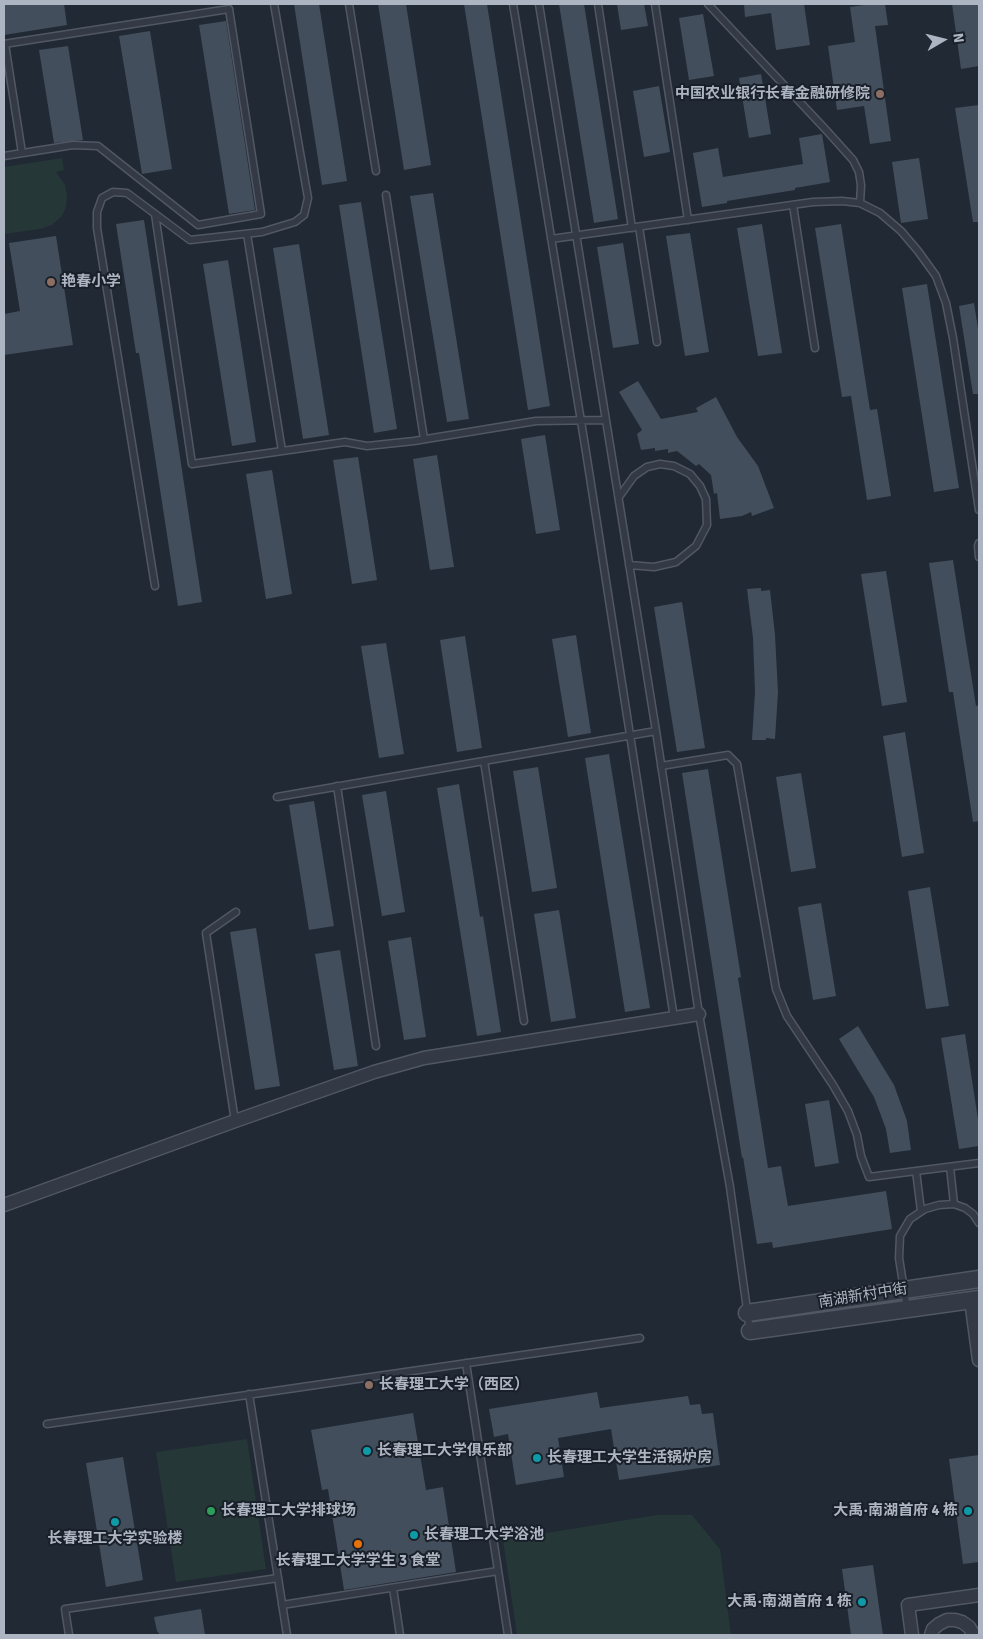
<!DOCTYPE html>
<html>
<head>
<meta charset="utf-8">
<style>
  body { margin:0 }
  #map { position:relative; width:983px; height:1639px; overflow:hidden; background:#202934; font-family:Signika,sans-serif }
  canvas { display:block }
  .frame { position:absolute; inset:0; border:5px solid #adb5c2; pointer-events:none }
  .north { position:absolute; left:918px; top:15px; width:50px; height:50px; -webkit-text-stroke:4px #192029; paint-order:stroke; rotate:82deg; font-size:14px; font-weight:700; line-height:20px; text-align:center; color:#adb5c2 }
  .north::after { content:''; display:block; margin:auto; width:18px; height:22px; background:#adb5c2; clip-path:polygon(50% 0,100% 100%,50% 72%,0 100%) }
</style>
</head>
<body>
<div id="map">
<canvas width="983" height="1639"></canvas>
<div class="frame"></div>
<div class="north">N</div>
</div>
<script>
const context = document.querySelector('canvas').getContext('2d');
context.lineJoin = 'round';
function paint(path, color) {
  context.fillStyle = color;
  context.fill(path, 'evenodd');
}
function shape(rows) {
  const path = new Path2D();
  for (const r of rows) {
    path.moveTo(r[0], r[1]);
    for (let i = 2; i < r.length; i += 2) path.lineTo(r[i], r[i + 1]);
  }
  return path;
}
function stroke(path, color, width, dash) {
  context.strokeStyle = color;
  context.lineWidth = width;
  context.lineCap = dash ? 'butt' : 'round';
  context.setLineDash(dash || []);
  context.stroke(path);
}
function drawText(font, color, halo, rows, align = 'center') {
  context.font = font + ' Signika,"Noto Sans SC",sans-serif';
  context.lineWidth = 4;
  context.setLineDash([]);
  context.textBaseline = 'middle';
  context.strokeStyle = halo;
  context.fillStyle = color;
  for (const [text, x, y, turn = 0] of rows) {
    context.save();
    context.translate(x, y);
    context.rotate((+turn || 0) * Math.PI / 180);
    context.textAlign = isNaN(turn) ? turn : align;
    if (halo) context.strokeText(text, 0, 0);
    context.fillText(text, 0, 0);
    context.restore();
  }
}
const green = shape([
  [62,158,64,170,56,172,65,185,67,195,66,207,62,216,52,225,40,229,4,234,4,167],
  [247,1439,266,1569,176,1582,156,1452],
  [657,1515,692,1515,720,1549,731,1635,517,1635,503,1540]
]);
const building = shape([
  [4,4,64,4,67,25,4,35],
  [294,4,319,4,347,181,322,185],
  [378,4,406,4,431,165,404,170],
  [464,4,487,4,550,406,528,410],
  [559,4,584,4,618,219,594,223],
  [617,4,644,4,648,26,621,30],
  [744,4,804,4,810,45,776,50,771,13,745,17],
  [871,4,885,4,888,25,875,26,891,141,870,144,864,106,837,110,828,46,855,42,850,7],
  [952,4,979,4,979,66,961,69],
  [703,14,714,76,689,80,679,18],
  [226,21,255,210,229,214,199,25],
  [150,31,172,169,142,174,119,36],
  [68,46,83,140,54,143,39,50],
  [761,74,771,134,749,138,739,78],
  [659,86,670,152,644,157,633,91],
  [979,105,979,222,973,222,955,108],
  [822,134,830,182,795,188,795,190,727,201,727,203,702,207,693,153,718,148,723,177,803,164,799,138],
  [919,158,928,219,901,223,892,162],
  [433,193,469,419,447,422,410,196],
  [361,202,397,429,374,433,339,205],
  [144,220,202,602,178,606,139,353,136,353,116,224],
  [762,224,782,353,758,356,737,228],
  [841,224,870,410,877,409,891,496,867,500,851,396,842,397,815,228],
  [690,233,709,352,685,356,666,236],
  [56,236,73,345,4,355,4,314,20,311,9,243],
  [623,243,639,344,613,348,597,247],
  [299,244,329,435,303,439,273,248],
  [228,260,256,442,232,446,203,264],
  [927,284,959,488,934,492,902,288],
  [974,303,979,335,979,394,973,394,959,306],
  [638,381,661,419,698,412,696,408,716,397,737,437,758,466,774,508,752,516,751,512,742,516,720,519,717,493,714,494,711,475,699,464,696,466,677,451,668,453,668,449,655,451,655,448,641,450,637,434,642,430,619,392],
  [545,435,560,530,536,534,521,439],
  [437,455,454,567,430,570,413,459],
  [358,457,377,580,352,584,333,460],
  [272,470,292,594,266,599,246,474],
  [953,560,976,706,979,705,979,821,973,822,953,692,949,692,929,563],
  [886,571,907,702,882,706,861,574],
  [761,588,761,591,770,590,775,635,778,692,775,739,766,738,766,740,752,740,755,692,753,638,747,589],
  [682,602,705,748,677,752,654,607],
  [576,635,591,733,568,737,552,639],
  [465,636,482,748,457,752,440,640],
  [386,643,404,754,379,758,361,646],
  [905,732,924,853,902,857,883,736],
  [609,754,650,1008,625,1012,585,758],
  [538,767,557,888,532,892,513,771],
  [708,769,741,977,738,978,768,1168,781,1166,788,1206,886,1191,892,1229,773,1248,772,1242,757,1244,743,1157,742,1158,682,773],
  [801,773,816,868,791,872,776,777],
  [459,784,480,917,483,916,501,1032,477,1036,437,788],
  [386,791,405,912,382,916,362,795],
  [314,801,334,926,309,930,289,805],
  [930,887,949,1006,926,1009,908,891],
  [821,903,836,996,813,1000,798,907],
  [559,910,576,1018,551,1022,534,914],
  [256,928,280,1086,255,1090,230,932],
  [411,937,426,1037,404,1040,388,941],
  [340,950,358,1066,334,1070,315,954],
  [858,1026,894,1085,907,1121,911,1150,890,1153,886,1129,874,1097,839,1039],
  [965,1034,979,1126,979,1146,959,1149,941,1038],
  [829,1100,839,1163,815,1167,805,1104],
  [597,1392,600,1408,688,1396,690,1405,700,1404,702,1414,713,1413,720,1465,619,1480,611,1429,558,1438,564,1477,516,1485,508,1434,494,1437,489,1409],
  [413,1413,426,1490,443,1487,456,1572,344,1590,328,1489,322,1490,311,1430],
  [979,1455,979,1562,963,1564,949,1459],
  [123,1457,143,1580,106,1587,86,1463],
  [873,1565,883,1635,851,1635,842,1569],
  [201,1609,205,1635,160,1635,157,1631,154,1617]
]);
const service = shape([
  [349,4,376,171],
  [513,4,586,452,674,1018],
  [539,4,656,731,699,1014,730,1187,750,1331],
  [598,4,632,228],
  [655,4,688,220],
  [708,4,827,131,853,160,859,172,861,185,860,203],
  [4,44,229,9,261,214,198,225,98,146,73,145,4,156],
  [5,44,22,153],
  [386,195,424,439],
  [793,205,815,348],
  [155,214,192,464,345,442,367,446,414,441,536,421,606,420],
  [639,227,657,342],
  [247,234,282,451],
  [551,239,813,202,842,201,860,203,880,213,901,231,918,251,936,276,946,303,953,338,979,510],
  [619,497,634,476,647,467,660,464,674,466,690,474,700,486,706,499,707,525,696,546,676,562,654,567,629,565],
  [979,543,978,546,979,557],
  [155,586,97,228,97,212,102,198,113,192,127,193,190,240,262,232,295,222,304,215,308,198,274,4],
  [484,761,524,1021],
  [661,766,728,755,737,764,776,989,787,1016,833,1085,848,1111,857,1135,861,1156,869,1177,979,1163],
  [337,786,376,1046],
  [277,797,656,731],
  [235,1121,206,933,236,912],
  [950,1167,954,1204],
  [916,1171,921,1211],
  [907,1309,899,1258,900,1236,910,1219,925,1209,939,1205,954,1204,965,1208,973,1214,979,1223],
  [466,1363,508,1635],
  [249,1394,287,1635],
  [47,1424,640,1338],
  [393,1588,400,1635],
  [282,1605,498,1571],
  [69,1635,65,1609,278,1578]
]);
const minor = shape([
  [4,1205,235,1121,374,1072,424,1058,699,1014],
  [971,1300,979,1360],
  [912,1635,908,1605,979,1595],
  [931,1635,933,1629,939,1624,947,1620,955,1620,962,1622,969,1627,974,1635]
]);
const tertiary = shape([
  [747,1313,979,1279],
  [750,1331,979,1299]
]);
const markers = [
  [880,94,5,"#8d6e63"],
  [51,282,5,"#8d6e63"],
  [369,1385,5,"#8d6e63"],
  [367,1451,5,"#0f9aa8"],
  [537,1458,5,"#0f9aa8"],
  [211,1511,5,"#2e9e5b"],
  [968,1511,5,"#0f9aa8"],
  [115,1522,5,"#0f9aa8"],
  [414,1535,5,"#0f9aa8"],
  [358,1544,5,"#e8710a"],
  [862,1602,5,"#0f9aa8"]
];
const poiNames = [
  ["中国农业银行长春金融研修院",870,94,"right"],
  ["艳春小学",61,282],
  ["长春理工大学（西区）",379,1385],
  ["长春理工大学俱乐部",377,1451],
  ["长春理工大学生活锅炉房",547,1458],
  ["长春理工大学排球场",221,1511],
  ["大禹·南湖首府 4 栋",958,1511,"right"],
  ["长春理工大学浴池",424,1535],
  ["长春理工大学实验楼",115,1539,"center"],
  ["长春理工大学学生 3 食堂",358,1561,"center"],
  ["大禹·南湖首府 1 栋",852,1602,"right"]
];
const streetNames = [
  ["南湖新村中街",863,1296,-9]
];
paint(green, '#253737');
paint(building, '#434e5c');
stroke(service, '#515863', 9);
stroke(minor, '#515863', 15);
stroke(tertiary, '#515863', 19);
stroke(service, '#333a45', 6);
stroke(minor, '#333a45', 12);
stroke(tertiary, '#333a45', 16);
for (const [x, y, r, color] of markers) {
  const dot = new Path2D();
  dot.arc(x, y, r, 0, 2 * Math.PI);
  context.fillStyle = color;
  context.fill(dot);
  stroke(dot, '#192029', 2);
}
drawText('bold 15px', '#adb5c2', '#192029', poiNames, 'left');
drawText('15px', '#adb5c2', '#192029', streetNames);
</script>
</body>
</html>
